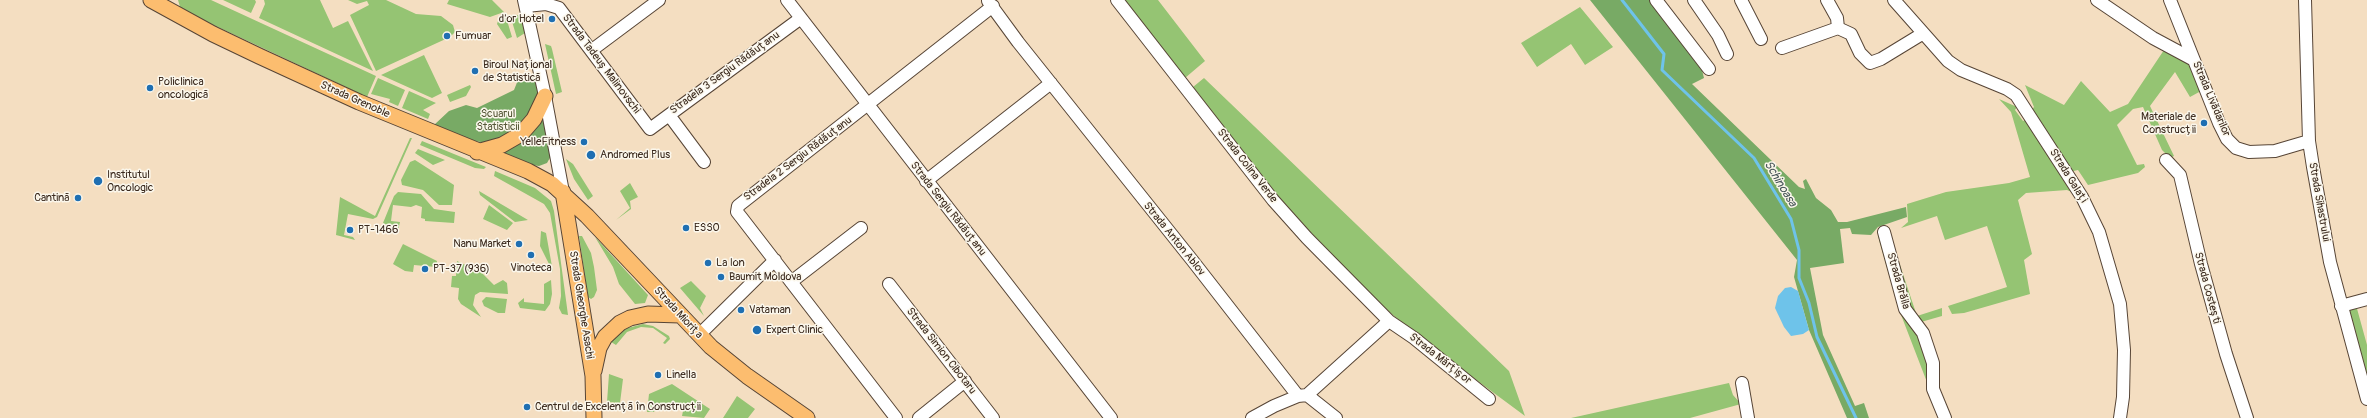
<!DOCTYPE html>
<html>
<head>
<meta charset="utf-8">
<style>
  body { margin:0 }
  canvas { display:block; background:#f4dec1 }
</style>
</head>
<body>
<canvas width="2367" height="418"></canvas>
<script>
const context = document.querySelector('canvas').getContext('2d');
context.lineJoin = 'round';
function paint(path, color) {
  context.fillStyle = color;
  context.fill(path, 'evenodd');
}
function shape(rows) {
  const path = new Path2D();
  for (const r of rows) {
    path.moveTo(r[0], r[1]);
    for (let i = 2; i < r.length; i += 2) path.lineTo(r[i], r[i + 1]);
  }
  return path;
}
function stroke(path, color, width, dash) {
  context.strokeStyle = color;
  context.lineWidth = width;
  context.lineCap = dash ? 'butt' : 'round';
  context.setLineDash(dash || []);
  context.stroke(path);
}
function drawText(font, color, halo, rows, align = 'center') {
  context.font = font + ' Pangolin,sans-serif';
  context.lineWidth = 3;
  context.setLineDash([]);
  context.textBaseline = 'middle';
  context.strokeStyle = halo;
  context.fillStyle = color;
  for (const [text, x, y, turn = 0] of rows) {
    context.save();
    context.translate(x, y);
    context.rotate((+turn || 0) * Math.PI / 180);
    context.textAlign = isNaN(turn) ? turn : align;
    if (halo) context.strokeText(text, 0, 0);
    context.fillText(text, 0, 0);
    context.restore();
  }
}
const green = shape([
  [178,0,211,0,376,76,367,97,203,20,180,7],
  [223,0,255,0,256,2,251,13],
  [264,0,320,0,333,28,348,21,373,71,259,18,265,4],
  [348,0,386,0,416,14,441,16,453,25,455,32,450,37,376,71,350,15,369,5,367,1,357,4],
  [449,0,492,0,504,12,490,17,447,4],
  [1123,0,1158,0,1205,61,1185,78],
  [1580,7,1613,47,1585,65,1571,44,1537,67,1521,43],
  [510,15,518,15,521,17,523,22,525,33,517,38],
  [506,17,512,37,507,39,497,24,498,21],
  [545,44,551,46,552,49,562,92,556,94],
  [2164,50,2187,61,2192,69,2201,91,2190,97,2175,72,2150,106,2174,156,2170,158,2162,150,2143,107,2133,109,2117,125,2137,165,2144,164,2145,167,2138,173,2088,185,2078,170,2069,172,2031,111,2034,107,2025,85,2064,105,2081,81,2110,112,2128,104],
  [424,55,442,93,432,98,381,75],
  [378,78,405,90,398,106,389,102,390,99,371,94],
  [1204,78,1509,371,1525,416,1425,342,1387,310,1383,310,1286,207,1193,87],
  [470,85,471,87,466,96,450,102,447,95],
  [409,91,436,103,423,110,430,114,428,119,402,108],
  [1999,99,2017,107,2015,110,2023,121,2027,119,2076,194,2067,190,2026,193,2018,200,2032,254,2024,260,2030,294,1964,313,1952,314,1948,306,2007,287,1987,226,1945,240,1937,216,1901,228,1908,222,1907,204,1946,192,2009,183,2030,177,2011,112],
  [410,138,412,138,377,217,373,219,348,214,344,235,353,237,355,240,336,235,340,197,375,216],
  [422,141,486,167,484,169,475,168,420,145],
  [418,149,445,160,433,165,415,153],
  [566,159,573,164,593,196,588,200,574,179],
  [415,160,454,185,452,205,439,205,423,190,402,185,401,180,410,162],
  [495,171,535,188,551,201,554,211,568,315,562,314,559,308,561,296,560,269,550,213,544,204,494,176],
  [630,183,638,197,630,201,631,209,616,220,630,208,620,191],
  [479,191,528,220,515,222,480,195],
  [398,192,421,194,434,209,455,212,454,223,425,221,425,219,421,218,422,207,416,205,411,207,393,205,391,221,400,222,398,231,383,223,394,196],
  [489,205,513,223,507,230,483,219],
  [541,231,546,233,553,272,540,246],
  [1889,232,1917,316,1942,308,1942,316,1921,322,1913,318],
  [1882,235,1929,363,1930,390,1898,307,1878,236],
  [579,236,582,236,591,253,594,267,597,290,594,297,591,299,588,297],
  [595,237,648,295,645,303,635,304,619,284,613,267],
  [403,244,437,261,436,267,414,265,413,272,405,271,393,264],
  [457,261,482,273,494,285,503,280,507,283,508,294,480,292,475,295,473,305,481,317,461,304,458,299,459,288,451,287,452,276,456,276],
  [551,280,552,294,550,304,545,311,520,308,518,303,524,298,524,302,544,304,544,284],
  [691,281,706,296,700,308,704,316,680,288],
  [486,297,507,299,505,313,498,313,484,306,482,301],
  [2356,305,2367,345,2367,385,2347,308],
  [643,324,653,326,669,336,670,339,665,344,663,343,667,338,653,328,641,327,627,332,616,345,611,342,624,329],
  [609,374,623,379,620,403,607,402],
  [1729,383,1733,395,1741,404,1690,418,1571,418],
  [672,384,710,409,704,418,682,416,684,406,676,403,672,402,672,409,662,408,663,405,657,405,654,412,647,412,649,394],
  [737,396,755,409,748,418,723,418]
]);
const forest = shape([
  [1590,0,1650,0,1701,66,1704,78,1692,84,1799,187,1805,189,1803,181,1806,179,1816,198,1831,210,1838,222,1847,222,1906,207,1907,217,1878,227,1871,235,1852,234,1850,228,1840,229,1844,263,1810,268,1823,335,1855,406,1864,403,1869,418,1847,418,1809,330,1794,277,1797,260],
  [530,75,536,78,539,92,524,126,490,143,472,141,434,125,449,111,466,105,477,108,514,90,518,80],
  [542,119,545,120,551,156,547,163,539,166,532,165,504,154,504,152]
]);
const water = shape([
  [1791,287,1798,291,1809,330,1803,334,1791,336,1784,327,1775,308,1778,296,1785,288]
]);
const stream = shape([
  [1622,0,1664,54,1662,70,1754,158,1791,219,1799,250,1799,278,1809,303,1817,337,1856,418]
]);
const minor = shape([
  [524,0,545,96,563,192],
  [787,0,1111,418],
  [1117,0,1273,200,1307,238,1389,321,1414,338,1489,399],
  [1656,0,1709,69],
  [1694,0,1718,35,1727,54],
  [1741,0,1761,39],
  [1827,0,1837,18,1838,28],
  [1894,0,1948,61,1961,70,2007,89,2016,95,2082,197,2099,232,2120,304,2124,350,2123,397,2120,418],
  [2097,0,2153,38,2194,60],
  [2170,0,2219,123,2227,139,2236,148,2249,152,2275,151,2309,141],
  [2305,0,2309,141,2313,167,2330,262,2367,399],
  [988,1,1018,42,1192,260,1298,396],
  [526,6,546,4,559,8,650,129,801,18],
  [1782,48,1838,28,1851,34,1860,53,1870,63,1881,59,1922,34],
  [592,50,659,0],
  [669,115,704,162],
  [2166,160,2180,175,2201,264,2226,354,2247,418],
  [926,181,1051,83],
  [1884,232,1905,309,1923,333,1933,363,1933,389,1945,418],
  [791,282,861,228],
  [889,284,993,418],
  [2341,306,2367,299],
  [699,335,775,260],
  [1742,383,1748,418],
  [1307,395,1336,418],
  [896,418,741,217,737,212,738,206,993,6],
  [919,418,965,381],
  [1252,418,1274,406,1298,396,1307,395,1389,321]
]);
const major = shape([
  [151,0,213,34,259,56,359,102,528,171,552,184,587,216,711,347,747,376,807,418],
  [477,152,502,145,521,134,534,119,545,96],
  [563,192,593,376,594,418],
  [594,371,599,348,605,337,620,323,630,318,648,314,680,315]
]);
const markers = [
  [552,19,4,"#1f6fb2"],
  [447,36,4,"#1f6fb2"],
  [475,71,4,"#1f6fb2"],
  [150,88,4,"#1f6fb2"],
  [2204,123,4,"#1f6fb2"],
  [584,142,4,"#1f6fb2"],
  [591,155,5,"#1f6fb2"],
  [98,181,5,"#1f6fb2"],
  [78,198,4,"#1f6fb2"],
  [686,228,4,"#1f6fb2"],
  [350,230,4,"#1f6fb2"],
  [519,244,4,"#1f6fb2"],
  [531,255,4,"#1f6fb2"],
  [708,263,4,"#1f6fb2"],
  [425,269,4,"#1f6fb2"],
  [721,277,4,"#1f6fb2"],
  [741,310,4,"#1f6fb2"],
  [757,330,5,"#1f6fb2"],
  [658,375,4,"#1f6fb2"],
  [527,407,4,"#1f6fb2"]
];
const poiNames = [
  ["d'or Hotel",544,19,"right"],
  ["Fumuar",455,36],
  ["Biroul Național",483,65],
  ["de Statistică",483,78],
  ["Policlinica",158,82],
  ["oncologică",158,95],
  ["Materiale de",2196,117,"right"],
  ["Construcții",2196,130,"right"],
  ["YelleFitness",576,142,"right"],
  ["Andromed Plus",600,155],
  ["Institutul",107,175],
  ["Oncologic",107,188],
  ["Cantină",70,198,"right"],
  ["ESSO",694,228],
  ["PT-1466",358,230],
  ["Nanu Market",511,244,"right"],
  ["La Ion",716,263],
  ["Vinoteca",531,268,"center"],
  ["PT-37 (936)",433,269],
  ["Baumit Moldova",729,277],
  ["Vataman",749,310],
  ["Expert Clinic",766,330],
  ["Linella",666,375],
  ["Centrul de Excelență în Construcții",535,407]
];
const streetNames = [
  ["Strada Tadeuș Malinovschi",601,64,53],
  ["Stradela 3 Sergiu Rădăuțanu",725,73,-36],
  ["Strada Livădarilor",2211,99,67],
  ["Strada Grenoble",355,100,24],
  ["Stradela 2 Sergiu Rădăuțanu",798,159,-37],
  ["Strada Colina Verde",1247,166,52],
  ["Strada Galați",2068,176,58],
  ["Strada Sihastrului",2319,202,80],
  ["Strada Sergiu Rădăuțanu",948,209,52],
  ["Strada Anton Ablov",1174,239,51],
  ["Strada Brăila",1898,281,74],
  ["Strada Costești",2207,288,75],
  ["Strada Gheorghe Asachi",581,305,81],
  ["Strada Miorița",678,313,47],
  ["Strada Simion Cibotaru",941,351,52],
  ["Strada Mărțișor",1440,359,38]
];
const parkNames = [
  ["Scuarul",498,114],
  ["Statisticii",498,127]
];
const waterNames = [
  ["Schinoasa",1780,184,59]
];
paint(green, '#95c473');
paint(forest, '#78aa65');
paint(water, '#6ec3ea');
stroke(stream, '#6ec3ea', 3);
stroke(minor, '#574536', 14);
stroke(major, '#574536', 17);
stroke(minor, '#fff', 12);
stroke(major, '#fcbd6f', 15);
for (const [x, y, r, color] of markers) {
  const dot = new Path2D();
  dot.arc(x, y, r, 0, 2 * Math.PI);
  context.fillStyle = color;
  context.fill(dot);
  stroke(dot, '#fbf7ec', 1.5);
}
drawText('11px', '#3b2a1e', '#fbf7ec', poiNames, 'left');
drawText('11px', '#3b2a1e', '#fbf7ec', streetNames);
drawText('11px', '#565838', '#fbf7ec', parkNames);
drawText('italic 12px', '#4a585b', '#fbf7ec', waterNames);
</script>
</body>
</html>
